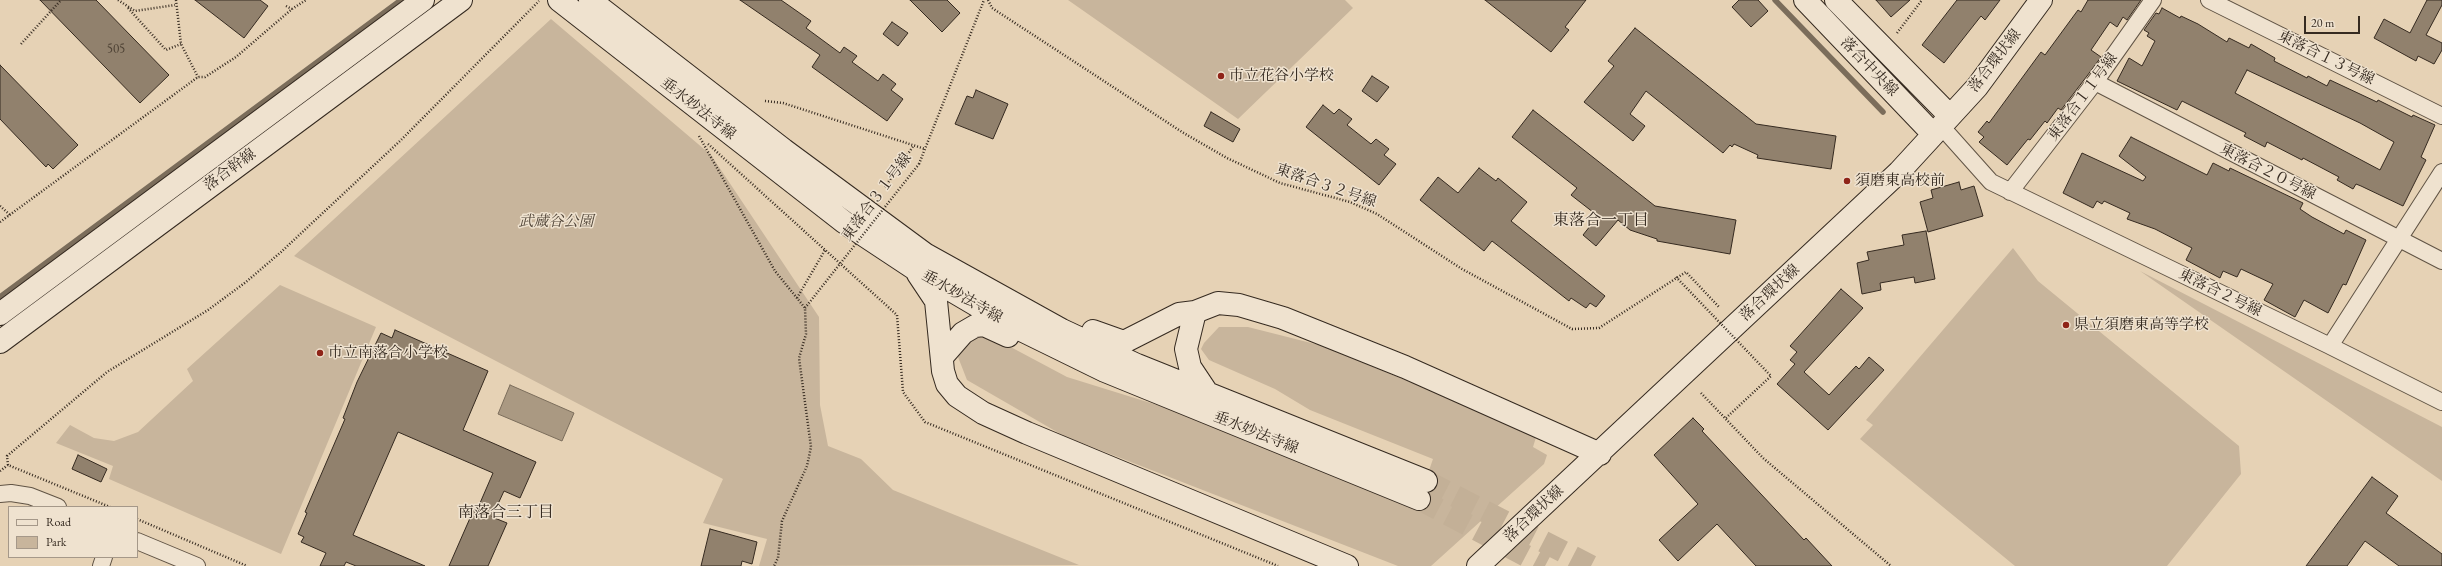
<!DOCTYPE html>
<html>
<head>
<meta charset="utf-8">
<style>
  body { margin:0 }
  #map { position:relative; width:2442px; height:566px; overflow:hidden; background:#e6d2b5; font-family:"EB Garamond",serif }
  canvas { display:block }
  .legend { position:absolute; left:8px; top:506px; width:130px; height:52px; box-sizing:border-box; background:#efe2cf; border:1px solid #a59889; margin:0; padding:5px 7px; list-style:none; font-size:12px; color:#352a20 }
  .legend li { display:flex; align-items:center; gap:8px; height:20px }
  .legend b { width:20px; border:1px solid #a59889 }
  .scale { position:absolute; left:2304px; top:16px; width:56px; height:18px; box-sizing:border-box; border:2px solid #352a20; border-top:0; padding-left:5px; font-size:12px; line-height:14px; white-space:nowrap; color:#352a20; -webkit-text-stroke:3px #efe2cf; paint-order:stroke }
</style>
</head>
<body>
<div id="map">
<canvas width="2442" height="566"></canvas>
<ul class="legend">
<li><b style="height:5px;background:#efe2cf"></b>Road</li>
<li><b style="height:11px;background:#c8b59c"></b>Park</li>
</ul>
<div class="scale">20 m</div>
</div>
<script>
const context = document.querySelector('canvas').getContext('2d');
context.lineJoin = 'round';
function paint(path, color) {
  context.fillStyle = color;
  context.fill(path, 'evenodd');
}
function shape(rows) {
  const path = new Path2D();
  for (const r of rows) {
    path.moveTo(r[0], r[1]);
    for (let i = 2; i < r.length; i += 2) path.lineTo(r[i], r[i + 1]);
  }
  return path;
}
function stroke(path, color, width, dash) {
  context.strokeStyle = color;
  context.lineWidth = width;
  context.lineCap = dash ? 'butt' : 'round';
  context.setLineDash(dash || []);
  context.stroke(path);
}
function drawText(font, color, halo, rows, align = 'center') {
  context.font = font + ' "EB Garamond","Noto Serif JP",serif';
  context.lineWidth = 3;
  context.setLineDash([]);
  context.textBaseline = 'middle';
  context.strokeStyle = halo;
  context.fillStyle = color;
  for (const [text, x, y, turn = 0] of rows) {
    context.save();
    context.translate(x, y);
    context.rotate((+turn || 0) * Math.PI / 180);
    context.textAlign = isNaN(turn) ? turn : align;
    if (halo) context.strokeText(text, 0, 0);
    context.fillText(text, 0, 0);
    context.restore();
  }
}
const green = shape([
  [1068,0,1345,0,1353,8,1238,119],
  [551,19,711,155,819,317,820,405,828,446,861,459,893,490,1079,565,759,566,767,539,703,523,723,479,294,256],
  [2013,248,2038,281,2239,446,2241,474,2167,566,2015,566,1860,439,1873,425,1866,420],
  [2140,271,2442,427,2442,481],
  [280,285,376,327,281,554,109,479,113,466,56,443,70,425,94,438,114,441,138,432,193,381,187,369],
  [1219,327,1248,327,1319,345,1537,434,1533,447,1547,455,1544,464,1431,566,1398,566,1064,436,967,380,958,357,965,345,976,337,990,336,1067,377,1199,418,1416,508,1433,459,1310,410,1275,389,1209,360,1201,349,1204,343]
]);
const water = shape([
  [510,385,574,413,562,441,498,414,510,385]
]);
const stream = shape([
  [1775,0,1883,112],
  [0,297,401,0]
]);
const building = shape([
  [40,0,96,0,169,75,140,103,40,0],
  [195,0,260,0,268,6,244,38,195,0],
  [740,0,781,0,811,21,806,28,840,53,844,47,857,56,852,62,878,81,883,74,896,84,891,90,903,99,887,121,812,67,820,55,740,0],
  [910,0,947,0,960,13,942,32,910,0],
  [1485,0,1586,0,1565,27,1569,30,1551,52,1485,0],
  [1739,0,1758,0,1768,11,1751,27,1732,7,1739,0],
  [1876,0,1910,0,1891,17,1876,0],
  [1957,0,2000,0,1985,20,1981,16,1944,63,1922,45,1957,0],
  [2088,0,2141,0,2127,20,2123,17,2117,27,2110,22,2091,50,2101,57,2087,76,2061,110,2058,108,2047,123,2045,121,2030,140,2028,139,2007,165,1979,142,1984,137,1978,132,1987,121,1989,123,2041,52,2045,55,2078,10,2081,12,2088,0],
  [2427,0,2442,0,2442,5,2426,35,2442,43,2442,50,2434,64,2418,56,2416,61,2374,38,2384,19,2410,33,2427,0],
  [2162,8,2180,18,2181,16,2198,24,2227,42,2229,38,2249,48,2251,44,2275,58,2274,61,2307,78,2308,76,2327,86,2330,80,2377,102,2378,100,2412,117,2413,115,2435,125,2421,157,2426,160,2403,206,2361,186,2356,184,2353,189,2337,180,2339,177,2303,158,2302,160,2267,142,2265,147,2244,136,2246,133,2182,101,2177,110,2117,81,2129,58,2142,66,2155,41,2147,36,2149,33,2144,30,2156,13,2159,14,2162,8],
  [2247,70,2360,123,2394,142,2380,170,2235,93,2247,70],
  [892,22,908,33,898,46,883,34,892,22],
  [1635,28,1756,124,1836,136,1831,169,1757,158,1758,155,1734,144,1732,147,1730,145,1723,153,1646,91,1630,114,1645,126,1633,141,1584,102,1614,66,1608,61,1635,28],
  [0,65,78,145,53,169,48,164,46,167,0,119,0,65],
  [1372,76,1389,87,1377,102,1362,91,1372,76],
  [976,90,1008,104,993,139,955,124,967,96,973,98,976,90],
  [1323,105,1334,114,1339,109,1352,119,1347,125,1371,144,1376,139,1389,149,1384,155,1396,164,1379,185,1306,127,1323,105],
  [1533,110,1655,206,1736,220,1730,254,1657,241,1657,239,1630,230,1618,220,1596,246,1583,235,1598,216,1571,195,1577,188,1512,137,1533,110],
  [1211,112,1240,129,1233,142,1204,126,1211,112],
  [2131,137,2207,175,2213,163,2229,171,2230,168,2303,203,2300,209,2312,217,2344,234,2346,230,2366,240,2346,285,2343,284,2328,313,2304,300,2295,317,2264,300,2273,284,2241,269,2237,277,2223,271,2220,278,2186,260,2192,248,2155,229,2127,219,2130,213,2104,201,2102,204,2097,201,2093,208,2063,193,2082,153,2143,181,2146,177,2119,156,2131,137],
  [1479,168,1496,181,1498,178,1527,202,1511,221,1605,296,1596,307,1590,303,1586,308,1571,298,1569,301,1492,241,1484,251,1420,200,1438,177,1458,193,1479,168],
  [1959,182,1961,190,1974,186,1983,216,1928,232,1920,202,1933,198,1931,190,1959,182],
  [1926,231,1935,279,1915,283,1914,277,1880,283,1881,290,1862,294,1857,263,1869,260,1867,252,1904,245,1902,235,1926,231],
  [1841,289,1863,308,1804,372,1829,395,1856,366,1859,369,1869,357,1884,370,1828,430,1777,384,1795,364,1790,360,1797,352,1790,346,1841,289],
  [395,330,488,371,463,430,536,462,520,498,504,491,492,517,507,523,488,566,449,566,474,509,477,510,493,473,398,432,353,535,425,566,356,566,346,562,344,566,320,566,326,553,301,542,304,537,298,534,307,513,305,512,345,419,343,418,357,382,381,333,392,338,395,330],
  [1693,418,1704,429,1702,431,1804,540,1806,538,1832,566,1756,566,1717,524,1678,561,1659,540,1698,504,1654,455,1693,418],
  [78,455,107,469,101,482,72,469,78,455],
  [2372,477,2398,496,2386,513,2442,554,2442,566,2399,566,2365,541,2347,566,2306,566,2372,477],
  [710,529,757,542,752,564,742,561,741,566,701,566,710,529]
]);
const secondaryTunnel = shape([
  [1426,481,1591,566],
  [1419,499,1545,566]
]);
const path = shape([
  [118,0,135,11,175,5],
  [176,0,181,44,198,77],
  [988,0,992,8,1182,132,1227,158,1280,183,1350,202,1377,214,1462,269,1572,329,1599,328,1686,272,1719,307],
  [286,6,292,9],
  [128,8,166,50,181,44],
  [1897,33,1922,0],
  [21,44,61,0],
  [765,101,783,103,925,149],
  [699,136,775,271,805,308,806,334,799,358,811,447,807,466,782,521,778,558,774,566],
  [708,144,897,315,903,392,925,422,1278,566],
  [919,164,984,0],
  [885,187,914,145],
  [0,206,10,215],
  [0,222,198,77,205,77,236,57,292,9,306,0],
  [797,298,825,250],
  [1701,393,1763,458,1891,566],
  [1726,418,1771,376],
  [8,465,7,456,107,372,208,310,246,282,281,252,401,140,539,1],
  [0,471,8,465,110,507],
  [137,519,247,566]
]);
const street = shape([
  [2209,0,2442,116],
  [2095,82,2442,261],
  [1941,126,1991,182,2330,346,2442,172],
  [2010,192,2095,82,2153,0],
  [2330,346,2442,402],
  [0,494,11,493,30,496,58,507],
  [137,541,197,566],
  [101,566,104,557]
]);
const secondary = shape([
  [559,0,844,222,915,269,1005,322,1105,371,1419,499],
  [590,0,784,150,925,254,1062,330,1137,365,1426,481],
  [1805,0,1933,134],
  [1836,0,1950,116],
  [918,274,936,301,943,371,947,384,957,396,983,413,1027,433,1347,566],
  [1195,312,1186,349,1190,367,1206,391],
  [0,314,423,0],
  [1093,331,1124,342,1179,314,1195,312,1218,303,1239,305,1283,318,1405,367,1600,454],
  [0,342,461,0],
  [942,357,963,333,975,326,984,325,1008,336],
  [1478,566,1899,172,1977,87,2041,0]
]);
const pathBridge = shape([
  [1676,277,1771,376],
  [805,308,919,164]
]);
const markers = [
  [1221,76,4,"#8f2418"],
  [1847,181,4,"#8f2418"],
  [2066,325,4,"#8f2418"],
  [320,353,4,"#8f2418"]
];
const numberNames = [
  ["505",116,49]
];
const streetNames = [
  ["東落合１３号線",2326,58,26],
  ["落合環状線",1995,61,-52],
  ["落合中央線",1869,67,46],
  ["東落合１１号線",2083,97,-53],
  ["垂水妙法寺線",698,109,38],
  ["落合幹線",230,170,-36],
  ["東落合２０号線",2268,172,27],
  ["東落合３２号線",1326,186,19],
  ["東落合３１号線",877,197,-53],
  ["落合環状線",1770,293,-43],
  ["東落合２号線",2220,293,26],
  ["垂水妙法寺線",962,297,30],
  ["垂水妙法寺線",1256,433,22],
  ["落合環状線",1534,514,-43]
];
const poiNames = [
  ["市立花谷小学校",1229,76],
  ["須磨東高校前",1855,181],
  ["県立須磨東高等学校",2074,325],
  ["市立南落合小学校",328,353]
];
const parkNames = [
  ["武蔵谷公園",556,222]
];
const neighbourhoodNames = [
  ["東落合一丁目",1601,221],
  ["南落合三丁目",506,513]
];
paint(green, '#c8b59c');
paint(water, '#aa9982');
stroke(water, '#7b6d5b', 1);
stroke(stream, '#7b6d5b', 5.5);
paint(building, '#91816d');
stroke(building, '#352a20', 1);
stroke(secondaryTunnel, '#c3b097', 22, [22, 11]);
stroke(street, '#615445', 18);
stroke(secondary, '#352a20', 24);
stroke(path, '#352a20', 2.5, [1, 2]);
stroke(street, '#efe2cf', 16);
stroke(secondary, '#efe2cf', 22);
stroke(pathBridge, '#352a20', 2.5, [1, 2]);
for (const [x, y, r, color] of markers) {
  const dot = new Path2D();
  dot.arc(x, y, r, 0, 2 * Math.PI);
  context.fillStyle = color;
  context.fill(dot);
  stroke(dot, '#efe2cf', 1.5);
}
drawText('13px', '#4c4033', null, numberNames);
drawText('15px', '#352a20', '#efe2cf', streetNames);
drawText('15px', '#352a20', '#efe2cf', poiNames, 'left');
drawText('italic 15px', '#524639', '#efe2cf', parkNames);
drawText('16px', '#352a20', '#efe2cf', neighbourhoodNames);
</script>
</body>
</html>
